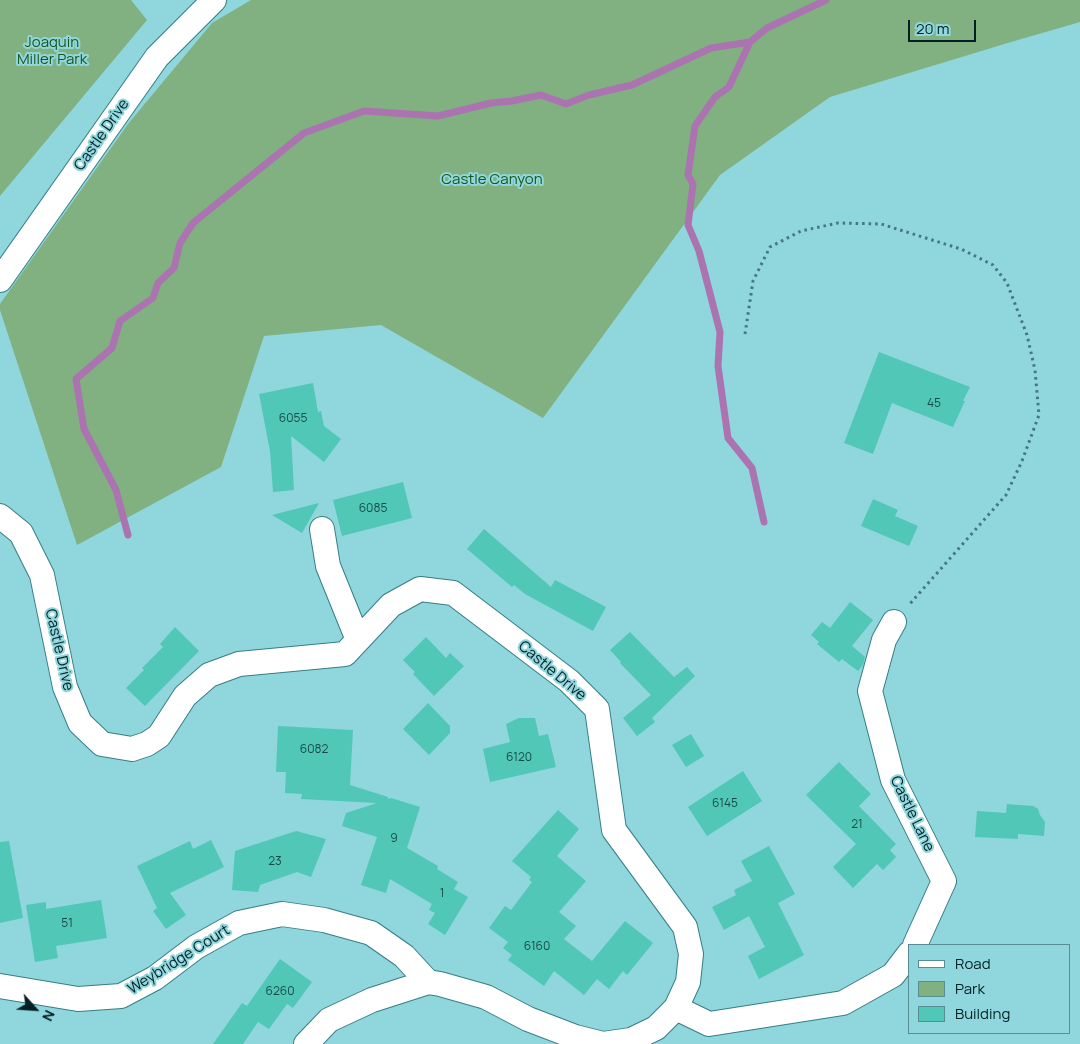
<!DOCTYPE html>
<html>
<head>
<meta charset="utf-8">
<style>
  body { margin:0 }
  #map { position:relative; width:1080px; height:1044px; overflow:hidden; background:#8fd6dd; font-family:Manrope,sans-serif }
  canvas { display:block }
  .legend { position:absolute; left:908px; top:944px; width:162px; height:90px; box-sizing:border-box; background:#8fd6dd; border:1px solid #578d93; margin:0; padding:6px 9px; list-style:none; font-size:15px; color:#022023 }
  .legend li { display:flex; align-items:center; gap:10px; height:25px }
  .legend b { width:25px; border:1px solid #578d93 }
  .north { position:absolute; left:10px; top:984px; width:50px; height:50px; -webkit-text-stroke:4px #8fd6dd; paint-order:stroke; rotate:116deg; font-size:14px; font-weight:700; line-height:20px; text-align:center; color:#022023 }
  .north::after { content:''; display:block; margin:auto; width:18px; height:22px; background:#022023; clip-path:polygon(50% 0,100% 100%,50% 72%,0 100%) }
  .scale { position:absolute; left:908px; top:20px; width:68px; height:22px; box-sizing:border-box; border:2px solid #022023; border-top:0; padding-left:6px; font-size:15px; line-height:18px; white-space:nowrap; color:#022023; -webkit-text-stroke:4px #8fd6dd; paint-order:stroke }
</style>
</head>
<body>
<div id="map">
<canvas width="1080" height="1044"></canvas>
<ul class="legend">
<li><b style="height:6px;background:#fff"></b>Road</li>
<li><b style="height:14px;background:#81b180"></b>Park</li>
<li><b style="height:14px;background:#51c7b8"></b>Building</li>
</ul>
<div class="north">N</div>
<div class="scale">20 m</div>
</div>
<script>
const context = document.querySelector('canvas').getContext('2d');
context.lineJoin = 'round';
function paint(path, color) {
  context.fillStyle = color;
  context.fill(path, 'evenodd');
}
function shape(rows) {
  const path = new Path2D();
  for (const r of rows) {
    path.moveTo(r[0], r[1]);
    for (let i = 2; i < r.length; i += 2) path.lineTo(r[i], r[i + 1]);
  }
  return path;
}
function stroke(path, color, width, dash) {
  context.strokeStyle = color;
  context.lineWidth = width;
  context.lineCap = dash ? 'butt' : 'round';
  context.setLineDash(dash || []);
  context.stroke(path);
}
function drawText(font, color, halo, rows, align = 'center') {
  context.font = font + ' Manrope,sans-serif';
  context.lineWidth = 4;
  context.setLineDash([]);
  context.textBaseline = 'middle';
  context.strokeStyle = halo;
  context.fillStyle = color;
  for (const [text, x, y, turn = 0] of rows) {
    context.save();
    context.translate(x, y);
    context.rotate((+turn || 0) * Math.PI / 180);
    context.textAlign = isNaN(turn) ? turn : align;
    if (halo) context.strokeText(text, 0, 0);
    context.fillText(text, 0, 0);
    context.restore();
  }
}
const green = shape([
  [0,0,131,0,147,20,0,196],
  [251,0,1080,0,1080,22,1011,42,830,97,720,175,543,418,381,325,264,336,221,467,77,545,0,310,0,304,128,124,212,23]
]);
const stream = shape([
  [750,42,729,87,715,97,695,126,688,175,693,184,688,225,699,251,720,332,718,366,728,438,752,468,764,522],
  [128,535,116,490,84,429,76,379,112,348,120,321,153,298,158,283,174,268,180,243,193,223,304,133,364,111,438,116,491,103,512,101,541,95,566,104,589,95,632,85,711,48,750,42,767,28,826,0]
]);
const building = shape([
  [879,352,970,387,963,401,965,401,953,427,892,403,873,454,844,443],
  [313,383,318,412,321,411,324,426,341,439,324,462,291,436,294,490,273,492,270,451,259,394],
  [403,482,412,518,342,536,333,500],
  [873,499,898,510,895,516,918,526,909,546,861,526],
  [319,503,302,533,272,515],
  [484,529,551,587,555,580,606,607,593,631,525,594,514,585,512,587,467,549],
  [850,602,873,620,852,646,865,657,863,665,858,671,842,659,839,662,817,644,819,642,811,635,822,622,830,628],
  [175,627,199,651,145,706,126,688,144,670,142,668,163,647,160,644],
  [630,632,674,677,687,667,695,676,652,718,655,722,637,736,623,718,651,695,620,663,621,662,610,650],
  [426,637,446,658,450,653,464,666,434,696,413,674,415,672,403,660],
  [428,703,450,726,450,733,429,755,403,729],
  [519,718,535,718,539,736,548,734,556,767,490,782,483,749,510,742,506,724],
  [278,726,353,730,350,785,388,797,388,799,391,798,420,807,407,848,438,866,437,869,458,882,454,889,468,897,445,935,428,924,435,913,429,910,432,904,390,879,386,893,361,885,377,837,342,826,346,813,377,803,301,799,302,794,285,793,286,772,276,772],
  [691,734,704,756,686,767,672,745],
  [839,762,871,794,859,806,896,844,890,850,896,857,883,870,877,864,853,888,833,867,856,844,806,795],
  [743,771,762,801,707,836,688,807],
  [1007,804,1033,806,1038,809,1040,815,1045,822,1044,836,1018,834,1018,839,975,837,977,811,1006,813],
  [558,810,579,829,557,856,586,881,559,912,576,926,564,939,592,961,625,921,653,943,627,975,623,971,609,989,597,979,584,995,554,971,544,986,508,960,512,955,503,948,508,942,489,928,505,906,511,910,532,882,529,880,531,877,512,861],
  [296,831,326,839,311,877,297,872,260,885,258,892,232,890,235,851],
  [211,840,224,867,170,893,186,915,166,929,153,911,157,908,137,866,190,841,193,849],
  [9,841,23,918,0,923,0,842],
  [769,846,795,894,778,903,804,955,759,979,748,956,765,947,749,916,724,930,712,907,736,895,734,890,752,881,741,861],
  [101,900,107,938,56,946,58,958,35,962,26,905,46,902,46,909],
  [280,959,312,982,293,1008,287,1004,269,1029,258,1022,243,1044,213,1044,242,1003,247,1006]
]);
const path = shape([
  [745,334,753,281,770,247,801,231,838,223,881,224,961,249,993,265,1007,283,1027,335,1035,370,1039,415,1022,461,1006,495,908,606]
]);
const minor = shape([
  [0,280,157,57,214,0],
  [0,516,21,533,42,575,65,687,80,723,102,744,132,749,147,744,159,736,185,696,209,675,239,664,345,654,391,605,420,589,453,593,569,681,597,709,614,830,685,927,691,954,688,982,676,1008,656,1028,631,1040,603,1044,575,1037,528,1019,486,997,440,984,428,982,372,1000,329,1020,306,1044],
  [322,529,328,566,358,640],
  [894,622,884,640,870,691,893,780,944,881,915,945],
  [0,986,78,999,121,996,155,978,196,947,239,923,282,914,324,920,371,933,404,956,428,982],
  [676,1008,709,1024,843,1003,893,975,909,954]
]);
const numberNames = [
  ["45",934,404],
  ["6055",293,419],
  ["6085",373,509],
  ["6082",314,750],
  ["6120",519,758],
  ["6145",725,804],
  ["21",857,825],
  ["9",394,839],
  ["23",275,862],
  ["1",442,894],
  ["51",67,924],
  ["6160",537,947],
  ["6260",280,992]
];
const parkNames = [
  ["Joaquin",52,43],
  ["Miller Park",52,60],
  ["Castle Canyon",492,180]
];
const streetNames = [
  ["Castle Drive",102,135,-55],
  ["Castle Drive",59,650,77],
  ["Castle Drive",552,671,40],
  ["Castle Lane",912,814,64],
  ["Weybridge Court",179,960,-32]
];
paint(green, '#81b180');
stroke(stream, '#ab74b0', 7);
paint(building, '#51c7b8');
stroke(minor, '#367e85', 26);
stroke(path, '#45777c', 3, [2.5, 4]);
stroke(minor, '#fff', 24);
drawText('12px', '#164a48', null, numberNames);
drawText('15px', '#19561b', '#8fd6dd', parkNames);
drawText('15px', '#022023', '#8fd6dd', streetNames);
</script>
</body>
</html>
